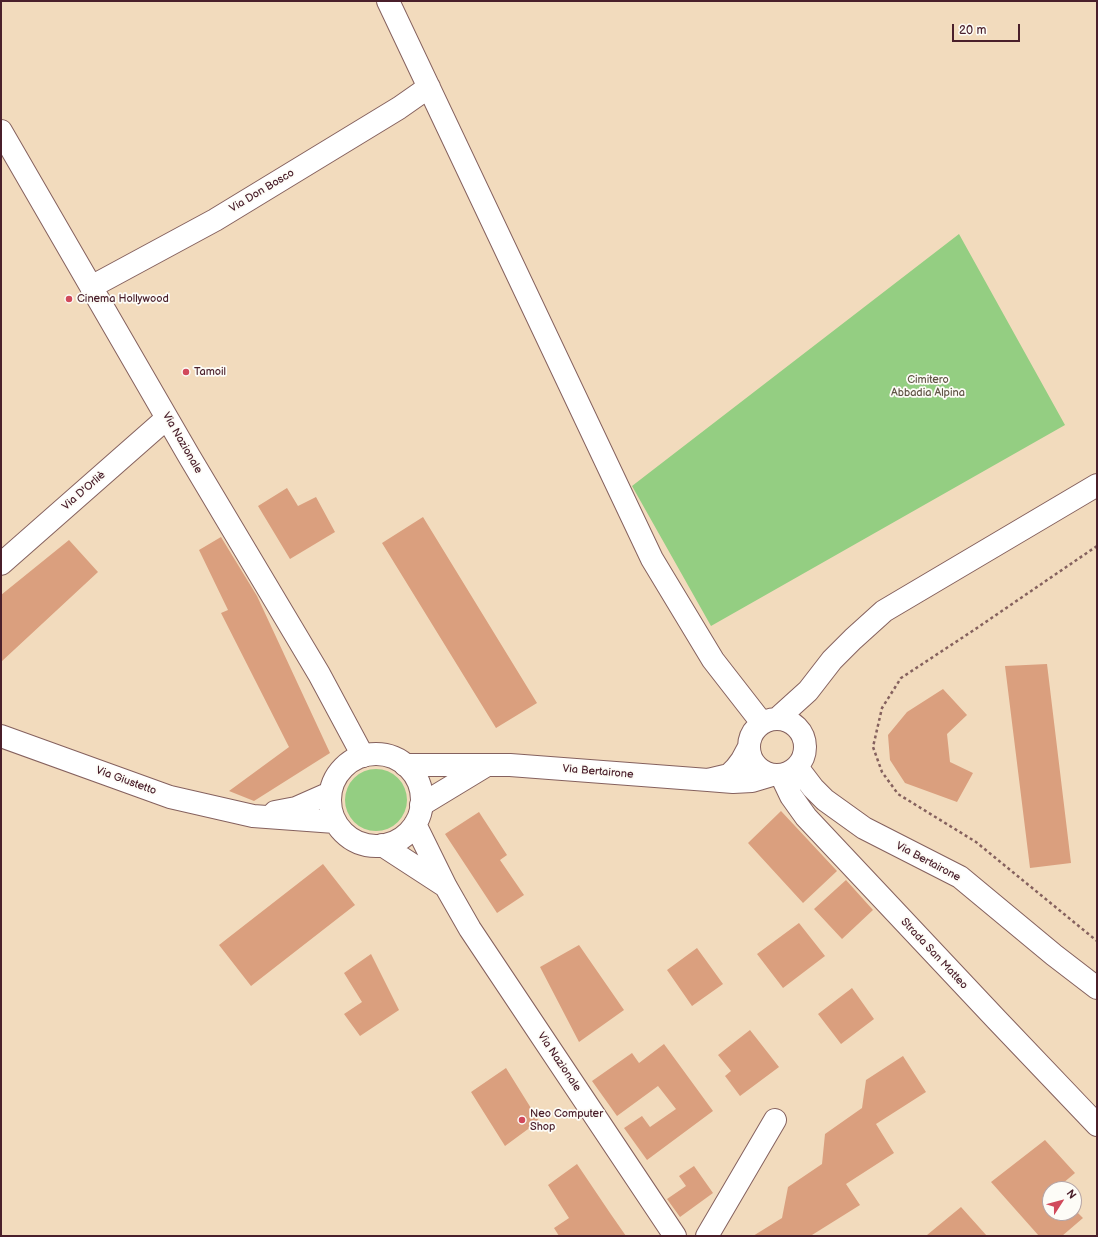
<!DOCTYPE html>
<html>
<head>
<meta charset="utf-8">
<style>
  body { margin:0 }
  #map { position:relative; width:1098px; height:1237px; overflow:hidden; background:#f2dbbd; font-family:"Balsamiq Sans",sans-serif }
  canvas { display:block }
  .frame { position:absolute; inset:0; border:2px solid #4a1f2b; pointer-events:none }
  .north { position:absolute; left:1042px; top:1181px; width:40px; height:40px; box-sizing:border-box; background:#fdfcf7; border:1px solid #b5a4a5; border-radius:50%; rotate:54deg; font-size:11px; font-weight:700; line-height:16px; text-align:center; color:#4a1f2b }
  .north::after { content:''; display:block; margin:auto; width:14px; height:18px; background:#d1495b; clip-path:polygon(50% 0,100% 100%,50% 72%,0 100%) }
  .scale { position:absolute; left:952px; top:24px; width:68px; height:18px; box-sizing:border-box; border:2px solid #4a1f2b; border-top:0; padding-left:5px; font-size:12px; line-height:14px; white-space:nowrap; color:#4a1f2b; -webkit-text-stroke:3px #fdfcf7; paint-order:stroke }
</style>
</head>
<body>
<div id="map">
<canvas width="1098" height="1237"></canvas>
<div class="frame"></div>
<div class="north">N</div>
<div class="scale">20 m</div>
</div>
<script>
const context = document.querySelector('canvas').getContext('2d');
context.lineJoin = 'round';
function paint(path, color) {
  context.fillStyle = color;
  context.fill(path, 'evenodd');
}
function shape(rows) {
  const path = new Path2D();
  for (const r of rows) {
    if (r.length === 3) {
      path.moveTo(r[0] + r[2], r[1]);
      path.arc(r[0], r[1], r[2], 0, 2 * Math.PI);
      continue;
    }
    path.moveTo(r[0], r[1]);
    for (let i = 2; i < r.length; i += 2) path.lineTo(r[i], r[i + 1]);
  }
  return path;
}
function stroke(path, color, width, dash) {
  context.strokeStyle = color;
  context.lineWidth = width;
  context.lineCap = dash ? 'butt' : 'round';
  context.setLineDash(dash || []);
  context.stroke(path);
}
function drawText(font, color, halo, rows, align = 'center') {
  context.font = font + ' "Balsamiq Sans",sans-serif';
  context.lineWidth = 3.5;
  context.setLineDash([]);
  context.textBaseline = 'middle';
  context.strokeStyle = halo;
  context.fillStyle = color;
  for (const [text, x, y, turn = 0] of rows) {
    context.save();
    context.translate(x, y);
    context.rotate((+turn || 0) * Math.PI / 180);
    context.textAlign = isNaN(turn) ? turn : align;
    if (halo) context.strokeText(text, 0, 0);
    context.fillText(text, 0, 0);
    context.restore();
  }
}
const green = shape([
  [959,234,1065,425,711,626,632,486],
  [376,800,31]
]);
const building = shape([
  [287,488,298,506,316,497,335,532,290,559,258,506],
  [423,517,537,703,496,728,382,543],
  [221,537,257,596,330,753,254,801,229,791,289,747,221,613,228,610,199,550],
  [69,540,98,572,1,662,1,595],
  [1047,664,1071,863,1030,868,1005,666],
  [943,689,967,715,947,734,950,762,973,773,957,802,905,783,890,760,888,735,907,712],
  [781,811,837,871,803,903,748,843],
  [479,812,507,855,500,860,524,895,497,913,445,834],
  [323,864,355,905,251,986,219,945],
  [846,880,873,910,842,939,814,909],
  [799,923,825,956,783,988,757,954],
  [579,945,624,1010,579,1042,540,967],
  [697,948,723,984,692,1006,667,970],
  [371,954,399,1010,360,1036,344,1014,362,1002,344,973],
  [852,988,874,1019,841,1044,818,1014],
  [750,1030,779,1067,740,1096,725,1076,731,1071,718,1055],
  [664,1044,713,1111,647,1160,624,1128,642,1116,650,1127,676,1109,658,1086,617,1116,592,1081,632,1053,639,1063],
  [903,1056,926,1092,876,1124,894,1153,846,1184,860,1205,812,1235,813,1236,753,1236,782,1218,788,1187,822,1164,825,1134,862,1108,866,1080],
  [506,1068,539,1121,505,1146,471,1092],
  [1045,1140,1075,1173,1056,1189,1050,1189,1050,1213,1074,1213,1074,1209,1083,1218,1062,1236,1039,1236,991,1182],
  [577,1164,610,1213,626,1236,559,1236,554,1228,569,1218,548,1185],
  [694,1166,713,1193,680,1217,667,1199,686,1186,679,1176],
  [961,1207,987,1236,927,1236,927,1235]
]);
const path = shape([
  [1097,546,974,630,901,678,882,708,873,747,882,772,898,794,976,842,1097,941],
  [345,843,360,846]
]);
const minor = shape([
  [388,1,652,559,713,660,762,723],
  [1,131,189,456,319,674,363,756],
  [91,287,215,220,399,108,429,87],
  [1,564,167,418],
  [777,747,28],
  [777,719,808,691,832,660,853,639,884,611,1097,485],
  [749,747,742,760,736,768,729,775,708,780,733,782,752,781,772,775],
  [405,765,510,765,708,780],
  [797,767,813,788,825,800,864,828,960,877,1054,955,1097,988],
  [781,775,791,796,806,817,996,1019,1097,1125],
  [421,805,487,765],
  [707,1236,775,1120]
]);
const major = shape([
  [1,736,170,797,253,816,335,822],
  [376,800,46],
  [275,812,296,808,330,793],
  [415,824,446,887,470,929,675,1236],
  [382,845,445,886]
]);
const markers = [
  [69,299,4,"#d1495b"],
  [186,372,4,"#d1495b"],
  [522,1120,4,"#d1495b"]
];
const streetNames = [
  ["Via Don Bosco",262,191,-31],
  ["Via Nazionale",182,443,60],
  ["Via D'Orliè",84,491,-41],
  ["Via Bertairone",598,772,5],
  ["Via Giustetto",126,781,20],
  ["Via Bertairone",928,862,28],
  ["Strada San Matteo",934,954,47],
  ["Via Nazionale",559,1062,56]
];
const poiNames = [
  ["Cinema Hollywood",77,299],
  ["Tamoil",194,372],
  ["Neo Computer",530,1114],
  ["Shop",530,1127]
];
const parkNames = [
  ["Cimitero",928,380],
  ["Abbadia Alpina",928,393]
];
paint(green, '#94ce82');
paint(building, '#da9f7e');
stroke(minor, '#85615e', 24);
stroke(major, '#85615e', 24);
stroke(path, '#85615e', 2.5, [3, 3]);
stroke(minor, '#fff', 22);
stroke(major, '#fff', 22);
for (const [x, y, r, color] of markers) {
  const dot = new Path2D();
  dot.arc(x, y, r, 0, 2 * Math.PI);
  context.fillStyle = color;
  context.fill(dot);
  stroke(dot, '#fdfcf7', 1.5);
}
drawText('11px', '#4a1f2b', '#fdfcf7', streetNames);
drawText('11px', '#4a1f2b', '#fdfcf7', poiNames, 'left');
drawText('11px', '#605445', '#fdfcf7', parkNames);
</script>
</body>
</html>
